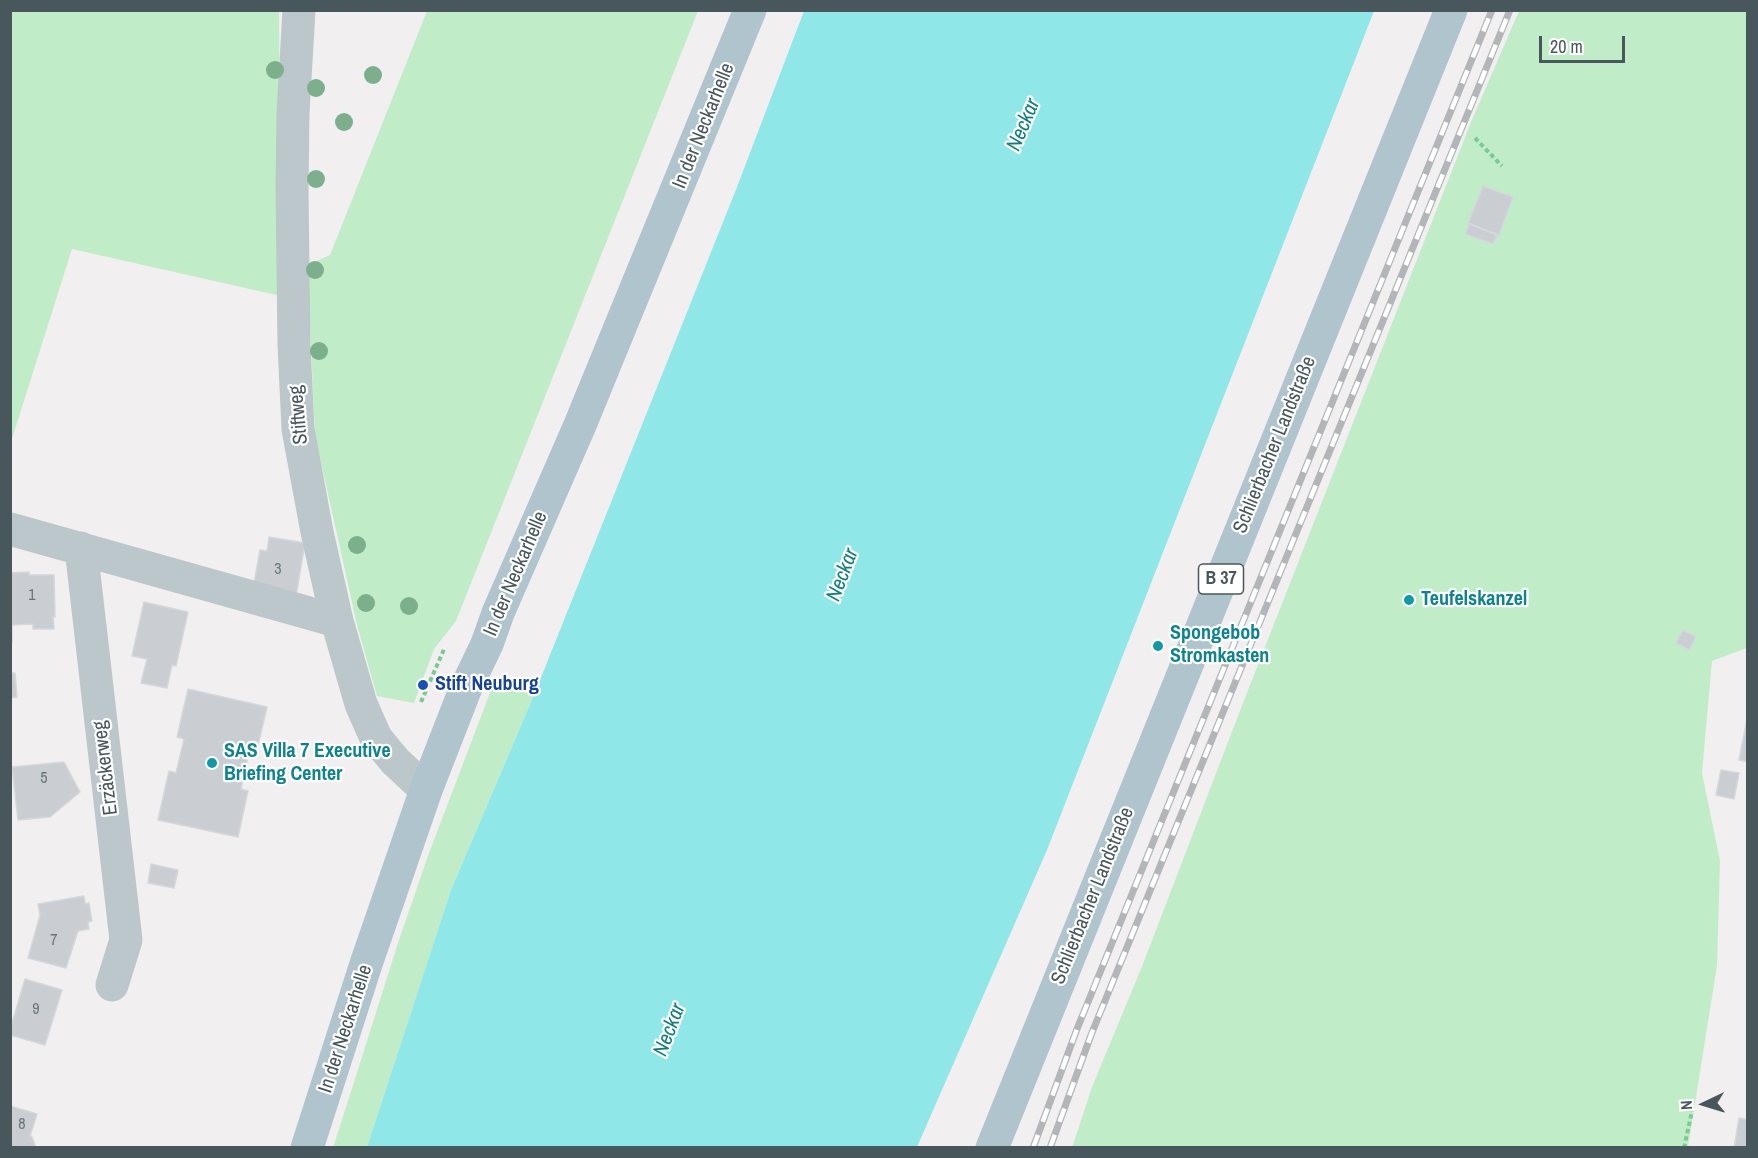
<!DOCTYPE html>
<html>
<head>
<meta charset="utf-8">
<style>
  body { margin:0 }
  #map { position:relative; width:1758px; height:1158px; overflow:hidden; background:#f2eff0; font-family:"Archivo Narrow",sans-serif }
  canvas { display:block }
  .frame { position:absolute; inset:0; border:12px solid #48575c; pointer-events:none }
  .north { position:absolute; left:1674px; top:1074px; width:60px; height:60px; -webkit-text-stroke:4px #fff; paint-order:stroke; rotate:266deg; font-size:16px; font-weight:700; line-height:24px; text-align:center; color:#48575c }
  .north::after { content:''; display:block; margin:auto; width:21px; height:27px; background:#48575c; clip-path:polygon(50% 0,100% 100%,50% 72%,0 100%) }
  .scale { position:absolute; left:1539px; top:36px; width:86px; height:27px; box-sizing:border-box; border:3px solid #48575c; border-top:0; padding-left:8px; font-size:18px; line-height:21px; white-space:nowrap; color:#48575c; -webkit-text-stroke:4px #fff; paint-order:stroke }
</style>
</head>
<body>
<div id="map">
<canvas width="1758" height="1158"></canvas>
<div class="frame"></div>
<div class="north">N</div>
<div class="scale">20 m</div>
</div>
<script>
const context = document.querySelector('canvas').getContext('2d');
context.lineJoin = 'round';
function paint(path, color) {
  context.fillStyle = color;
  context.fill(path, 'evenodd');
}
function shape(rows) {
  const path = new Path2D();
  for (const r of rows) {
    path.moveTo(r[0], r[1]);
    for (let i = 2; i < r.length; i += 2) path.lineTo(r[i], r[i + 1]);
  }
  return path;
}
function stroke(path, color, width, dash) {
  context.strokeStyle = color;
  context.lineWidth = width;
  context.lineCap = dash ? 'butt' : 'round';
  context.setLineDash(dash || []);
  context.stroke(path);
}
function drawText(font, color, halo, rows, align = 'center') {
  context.font = font + ' "Archivo Narrow",sans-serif';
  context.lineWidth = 4.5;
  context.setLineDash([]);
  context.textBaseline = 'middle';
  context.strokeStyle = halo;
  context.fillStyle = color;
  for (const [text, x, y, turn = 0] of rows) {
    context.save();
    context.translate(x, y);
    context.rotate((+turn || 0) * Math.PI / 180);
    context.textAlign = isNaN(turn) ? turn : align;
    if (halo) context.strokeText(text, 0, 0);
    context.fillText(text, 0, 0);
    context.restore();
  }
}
const green = shape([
  [11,11,279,11,281,296,72,249,11,442],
  [427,11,698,11,456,621,434,649,414,703,377,696,357,625,315,435,309,302,310,264,330,255],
  [1519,11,1747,11,1747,648,1712,661,1702,773,1720,861,1717,966,1688,1147,1072,1148,1092,1087,1143,964,1241,708,1471,122],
  [496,677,534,695,451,890,367,1147,333,1148,399,940,429,853]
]);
const water = shape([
  [804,11,1374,11,1047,850,917,1147,367,1147,451,890,534,695,737,187]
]);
const building = shape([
  [1483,186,1513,197,1499,235,1468,223,1483,186],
  [1469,224,1497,235,1493,244,1465,234,1469,224],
  [269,537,305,543,296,596,253,589,260,550,267,551,269,537],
  [29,572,29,575,54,575,55,617,53,617,54,629,33,629,33,624,12,625,12,642,10,642,10,573,29,572],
  [144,602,188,612,176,666,172,665,167,688,141,683,147,659,132,656,144,602],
  [1683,630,1696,637,1689,650,1676,643,1683,630],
  [10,673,15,673,17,697,10,698,10,673],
  [188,689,267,707,256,754,249,752,241,789,248,791,238,837,158,820,169,771,176,773,184,739,177,737,188,689],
  [1748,714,1748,762,1739,760,1748,714],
  [64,762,80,792,50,817,18,820,12,767,64,762],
  [1721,770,1739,773,1734,799,1716,795,1721,770],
  [151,864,178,870,174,888,148,883,151,864],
  [84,896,85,904,89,903,92,921,88,922,89,929,78,931,66,968,28,958,40,915,38,904,84,896],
  [25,979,62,990,45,1045,10,1035,10,1030,25,979],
  [10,1106,37,1114,30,1136,32,1137,35,1145,34,1148,10,1148,10,1106],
  [1739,1118,1748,1120,1748,1148,1734,1148,1739,1118]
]);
const path = shape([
  [1475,138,1502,166],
  [421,702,445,647],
  [1684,1148,1692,1111]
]);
const minor = shape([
  [299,10,293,113,292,190,294,344,298,429,317,532,337,621,361,704,376,738,395,761,426,790],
  [10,529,337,621],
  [81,548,126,940,112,985]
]);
const major = shape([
  [307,1148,366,964,426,790,465,690,487,644,498,613,580,425,750,10],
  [992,1148,1451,10]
]);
const rail = shape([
  [1033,1148,1077,1029,1492,10],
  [1050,1148,1091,1035,1134,930,1510,10]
]);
const trees = [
  [275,70],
  [373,75],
  [316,88],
  [344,122],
  [316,179],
  [315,270],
  [319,351],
  [357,545],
  [366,603],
  [409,606]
];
const markers = [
  [1409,600,6,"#0f9aa8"],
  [1158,646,6,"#0f9aa8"],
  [423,685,6,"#1a4fb4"],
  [212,763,6,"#0f9aa8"]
];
const numberNames = [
  ["3",278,570],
  ["1",32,596],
  ["5",44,779],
  ["7",54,941],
  ["9",36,1010],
  ["8",22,1125]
];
const shields = [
  [1221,579,45]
];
const shieldNames = [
  ["B 37",1221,579]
];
const streetNames = [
  ["In der Neckarhelle",704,126,-68],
  ["Stiftweg",299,415,-95],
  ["Schlierbacher Landstraße",1275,445,-68],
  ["In der Neckarhelle",516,574,-67],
  ["Erzäckerweg",106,768,-97],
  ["Schlierbacher Landstraße",1093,896,-68],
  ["In der Neckarhelle",346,1029,-72]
];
const cultureNames = [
  ["Teufelskanzel",1421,600],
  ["Spongebob",1170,634],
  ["Stromkasten",1170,657],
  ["SAS Villa 7 Executive",224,752],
  ["Briefing Center",224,775]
];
const transitNames = [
  ["Stift Neuburg",435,685]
];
const waterNames = [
  ["Neckar",1024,125,-67],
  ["Neckar",843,575,-69],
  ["Neckar",670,1030,-69]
];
paint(green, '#c0edc8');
paint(water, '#8fe7e8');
paint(building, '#caced2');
stroke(building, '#d4d7db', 1.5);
stroke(path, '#7aca92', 4, [4.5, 3]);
stroke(minor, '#bcc7cc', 33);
stroke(major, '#b0c4cd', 33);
stroke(rail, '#b2b6b9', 7);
stroke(rail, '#fff', 4.5, [14]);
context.fillStyle = '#7caf8b';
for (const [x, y] of trees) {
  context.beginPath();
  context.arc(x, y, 9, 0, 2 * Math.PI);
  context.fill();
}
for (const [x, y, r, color] of markers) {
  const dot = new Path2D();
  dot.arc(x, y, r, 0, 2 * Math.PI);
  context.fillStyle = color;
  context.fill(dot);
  stroke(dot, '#fff', 2);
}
drawText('16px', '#68757a', null, numberNames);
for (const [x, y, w] of shields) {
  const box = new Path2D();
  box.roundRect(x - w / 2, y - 15, w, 30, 4.5);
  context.fillStyle = '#fff';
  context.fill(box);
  stroke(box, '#48575c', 1.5);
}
drawText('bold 18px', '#48575c', null, shieldNames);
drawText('20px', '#48575c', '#fff', streetNames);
drawText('bold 20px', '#0d838f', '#fff', cultureNames, 'left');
drawText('bold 20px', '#164399', '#fff', transitNames, 'left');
drawText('italic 21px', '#127e7f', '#fff', waterNames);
</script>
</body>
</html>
